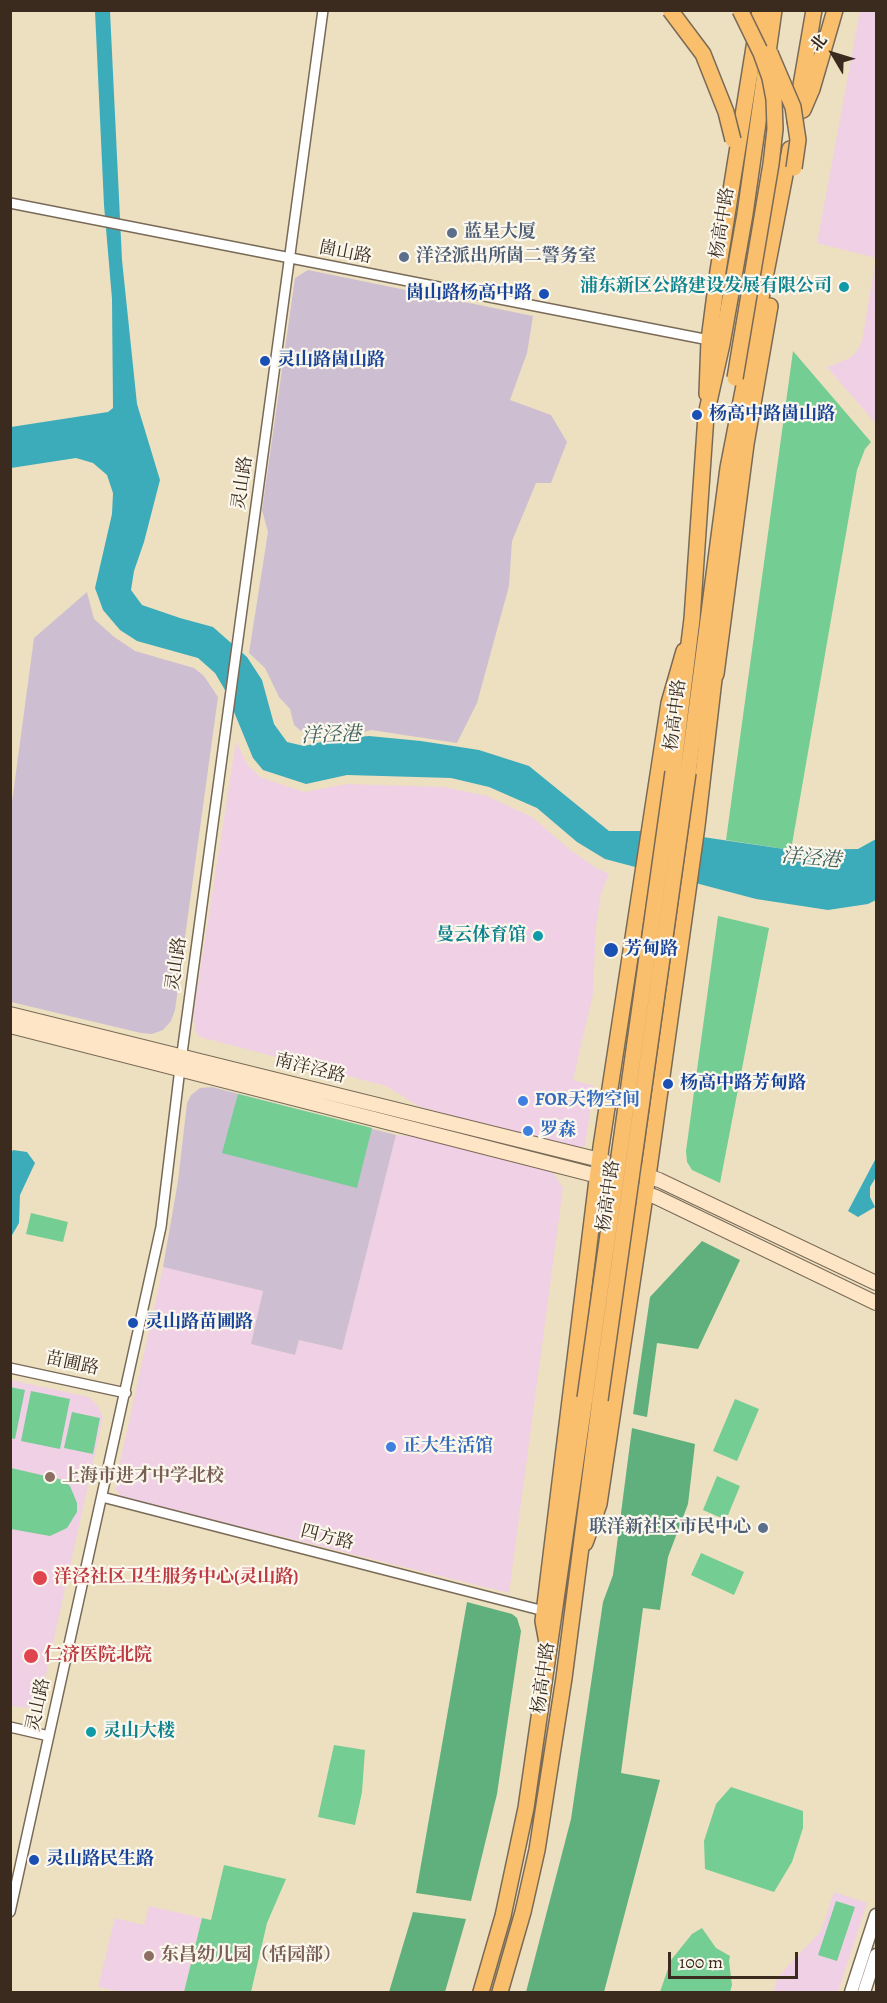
<!DOCTYPE html>
<html>
<head>
<meta charset="utf-8">
<style>
  body { margin:0 }
  #map { position:relative; width:887px; height:2003px; overflow:hidden; background:#ede0c0; font-family:Alegreya,"Noto Serif SC",serif }
  canvas { display:block }
  .frame { position:absolute; inset:0; border:12px solid #3b2a1e; pointer-events:none }
  .north { position:absolute; left:803px; top:24px; width:60px; height:60px; -webkit-text-stroke:4px #fbf7ec; paint-order:stroke; rotate:308deg; font-size:16px; font-weight:700; line-height:24px; text-align:center; color:#3b2a1e }
  .north::after { content:''; display:block; margin:auto; width:21px; height:27px; background:#3b2a1e; clip-path:polygon(50% 0,100% 100%,50% 72%,0 100%) }
  .scale { position:absolute; left:668px; top:1952px; width:130px; height:27px; box-sizing:border-box; border:3px solid #3b2a1e; border-top:0; padding-left:8px; font-size:18px; line-height:21px; white-space:nowrap; color:#3b2a1e; -webkit-text-stroke:4px #fbf7ec; paint-order:stroke }
</style>
</head>
<body>
<div id="map">
<canvas width="887" height="2003"></canvas>
<div class="frame"></div>
<div class="north">北</div>
<div class="scale">100 m</div>
</div>
<script>
const context = document.querySelector('canvas').getContext('2d');
context.lineJoin = 'round';
function paint(path, color) {
  context.fillStyle = color;
  context.fill(path, 'evenodd');
}
function shape(rows) {
  const path = new Path2D();
  for (const r of rows) {
    path.moveTo(r[0], r[1]);
    for (let i = 2; i < r.length; i += 2) path.lineTo(r[i], r[i + 1]);
  }
  return path;
}
function stroke(path, color, width, dash) {
  context.strokeStyle = color;
  context.lineWidth = width;
  context.lineCap = dash ? 'butt' : 'round';
  context.setLineDash(dash || []);
  context.stroke(path);
}
function drawText(font, color, halo, rows, align = 'center') {
  context.font = font + ' Alegreya,"Noto Serif SC",serif';
  context.lineWidth = 4.5;
  context.setLineDash([]);
  context.textBaseline = 'middle';
  context.strokeStyle = halo;
  context.fillStyle = color;
  for (const [text, x, y, turn = 0] of rows) {
    context.save();
    context.translate(x, y);
    context.rotate((+turn || 0) * Math.PI / 180);
    context.textAlign = isNaN(turn) ? turn : align;
    if (halo) context.strokeText(text, 0, 0);
    context.fillText(text, 0, 0);
    context.restore();
  }
}
const built = shape([
  [860,11,876,11,876,424,827,367,850,358,857,351,862,341,876,258,817,243],
  [236,741,247,764,260,777,304,792,346,784,444,787,487,796,532,817,569,849,595,867,609,874,601,893,596,927,593,994,573,1080,594,1086,585,1146,577,1149,420,1107,386,1086,200,1037,196,1032,193,1017],
  [396,1135,426,1138,545,1169,554,1174,563,1188,509,1593,122,1497,116,1490,116,1480,163,1267,263,1291,251,1344,295,1355,299,1340,342,1350],
  [11,1380,89,1397,98,1406,103,1418,41,1697,38,1702,29,1708,11,1706],
  [834,1892,867,1903,838,1992,773,1992,778,1977,821,1931],
  [149,1906,202,1918,184,1992,121,1992,98,1987,115,1918,144,1925]
]);
const industrial = shape([
  [308,270,533,316,527,353,510,400,551,415,567,442,551,483,536,483,512,541,509,586,477,703,457,743,371,730,361,733,301,731,294,725,290,709,279,697,265,668,249,653,268,532,262,510,295,278],
  [87,592,94,619,113,636,135,651,194,668,204,676,218,697,175,1010,171,1021,163,1030,152,1034,141,1033,11,1002,10,817,34,638],
  [212,1087,396,1135,342,1350,299,1340,295,1355,251,1344,263,1291,163,1267,178,1181,187,1103,191,1095,200,1088]
]);
const green = shape([
  [793,351,871,442,865,449,857,470,791,850,726,840],
  [718,916,769,928,720,1183,692,1170,687,1162,686,1151],
  [238,1094,372,1128,357,1188,222,1153],
  [31,1213,68,1222,63,1242,26,1234],
  [10,1387,25,1390,15,1439,11,1438],
  [31,1391,70,1399,60,1449,21,1441],
  [735,1399,759,1409,737,1461,713,1451],
  [72,1412,100,1418,93,1454,64,1448],
  [11,1468,63,1480,70,1486,77,1503,77,1512,67,1528,50,1536,11,1529],
  [717,1476,740,1486,726,1520,703,1510],
  [701,1553,744,1572,734,1595,691,1575],
  [334,1745,365,1750,362,1792,355,1825,318,1817],
  [731,1787,803,1811,803,1828,792,1862,774,1892,705,1869,704,1841,716,1804],
  [224,1865,286,1879,267,1923,251,1992,184,1992,202,1918,211,1920],
  [836,1901,855,1907,837,1961,818,1955],
  [702,1928,716,1948,730,1956,729,1961,732,1985,730,1992,660,1992,671,1960,692,1934]
]);
const forest = shape([
  [702,1241,740,1260,698,1349,657,1343,647,1417,633,1414,650,1297],
  [632,1428,695,1444,688,1504,668,1557,660,1610,643,1608,621,1773,660,1780,604,1992,526,1992,571,1819,603,1602,613,1575],
  [467,1602,512,1614,517,1618,521,1631,497,1794,471,1901,416,1893],
  [413,1912,466,1919,445,1992,389,1992]
]);
const water = shape([
  [95,11,110,11,122,260,137,404,160,480,144,542,134,571,131,590,142,605,180,618,213,627,247,657,262,680,274,724,287,742,304,746,334,739,369,736,421,741,479,750,529,766,609,831,654,831,689,835,791,850,858,849,876,839,876,900,868,904,828,910,756,899,605,859,577,842,537,808,489,787,451,778,347,775,306,784,263,770,253,758,225,690,215,673,198,658,137,641,120,630,103,610,95,588,112,514,113,493,107,475,93,463,76,458,11,468,11,427,108,412,113,408,112,299,104,205],
  [13,1150,27,1152,35,1163,20,1195,19,1223,11,1237,10,1155],
  [876,1158,876,1177,870,1187,870,1197,875,1207,858,1217,848,1211]
]);
const minor = shape([
  [10,203,709,340],
  [10,1368,126,1393],
  [102,1497,544,1611],
  [10,1727,49,1736],
  [10,1912,161,1227,180,1068,323,10]
]);
const tertiary = shape([
  [851,1992,876,1915],
  [864,1992,876,1955]
]);
const secondary = shape([
  [10,1014,600,1160,659,1180,876,1283],
  [10,1026,598,1176,656,1197,876,1303]
]);
const primary = shape([
  [707,394,709,340,718,271,760,10],
  [585,1543,599,1504,648,1176,697,826,716,662],
  [548,1648,543,1621,601,1147,669,703,684,651]
]);
const trunk = shape([
  [803,110,812,89,835,10],
  [795,120,814,10],
  [716,674,746,444,770,306],
  [673,772,692,619,706,415,722,344,745,214,774,10],
  [688,773,728,468,790,149],
  [481,1992,503,1916,526,1808,585,1398],
  [500,1992,523,1912,537,1850,564,1678,600,1400]
]);
const primaryBridge = shape([
  [670,10,703,54,726,112,733,140]
]);
const trunkBridge = shape([
  [770,53,793,107,798,140,794,168],
  [735,378,771,164,775,129,774,99,770,78,761,53,740,10],
  [585,1398,673,772],
  [600,1400,688,773]
]);
const markers = [
  [452,233,6,"#5c6f8a"],
  [404,257,6,"#5c6f8a"],
  [844,287,6,"#0f9aa8"],
  [544,294,6,"#1a4fb4"],
  [265,361,6,"#1a4fb4"],
  [697,415,6,"#1a4fb4"],
  [538,936,6,"#0f9aa8"],
  [611,950,8,"#1a4fb4"],
  [668,1084,6,"#1a4fb4"],
  [523,1101,6,"#3f7fe0"],
  [528,1131,6,"#3f7fe0"],
  [133,1323,6,"#1a4fb4"],
  [391,1447,6,"#3f7fe0"],
  [50,1477,6,"#8d6e63"],
  [763,1528,6,"#5c6f8a"],
  [40,1578,8,"#e0444e"],
  [31,1656,8,"#e0444e"],
  [91,1732,6,"#0f9aa8"],
  [34,1860,6,"#1a4fb4"],
  [149,1956,6,"#8d6e63"]
];
const streetNames = [
  ["杨高中路",723,223,-81],
  ["崮山路",345,253,11],
  ["灵山路",243,483,-82],
  ["杨高中路",676,715,-83],
  ["灵山路",177,964,-82],
  ["南洋泾路",310,1069,14],
  ["杨高中路",609,1196,-82],
  ["苗圃路",72,1364,12],
  ["四方路",327,1538,14],
  ["杨高中路",544,1678,-82],
  ["灵山路",39,1705,-78]
];
const serviceNames = [
  ["蓝星大厦",464,233],
  ["洋泾派出所崮二警务室",416,257],
  ["联洋新社区市民中心",751,1528,"right"]
];
const cultureNames = [
  ["浦东新区公路建设发展有限公司",832,287],
  ["曼云体育馆",526,936],
  ["灵山大楼",103,1732,"left"]
];
const transitNames = [
  ["崮山路杨高中路",532,294,"right"],
  ["灵山路崮山路",277,361],
  ["杨高中路崮山路",709,415],
  ["芳甸路",624,950],
  ["杨高中路芳甸路",680,1084],
  ["灵山路苗圃路",145,1323],
  ["灵山路民生路",46,1860]
];
const shopNames = [
  ["FOR天物空间",535,1101],
  ["罗森",540,1131],
  ["正大生活馆",403,1447]
];
const educationNames = [
  ["上海市进才中学北校",62,1477],
  ["东昌幼儿园（恬园部）",161,1956]
];
const healthNames = [
  ["洋泾社区卫生服务中心(灵山路)",54,1578],
  ["仁济医院北院",44,1656]
];
const waterNames = [
  ["洋泾港",331,736,-2],
  ["洋泾港",811,859,5]
];
paint(built, '#f0d0e5');
paint(industrial, '#cebed2');
paint(green, '#74cd93');
paint(forest, '#5fb07d');
paint(water, '#3dacba');
stroke(minor, '#796a57', 12);
stroke(tertiary, '#796a57', 15);
stroke(secondary, '#796a57', 16);
stroke(primary, '#796a57', 18);
stroke(trunk, '#796a57', 18);
stroke(minor, '#fff', 9);
stroke(tertiary, '#fff', 12);
stroke(secondary, '#fde5c5', 14);
stroke(primary, '#f9bf6d', 15);
stroke(trunk, '#f9bf6d', 15);
stroke(primaryBridge, '#796a57', 18, []);
stroke(trunkBridge, '#796a57', 18, []);
stroke(primaryBridge, '#f9bf6d', 15);
stroke(trunkBridge, '#f9bf6d', 15);
for (const [x, y, r, color] of markers) {
  const dot = new Path2D();
  dot.arc(x, y, r, 0, 2 * Math.PI);
  context.fillStyle = color;
  context.fill(dot);
  stroke(dot, '#fbf7ec', 2);
}
drawText('18px', '#3b2a1e', '#fbf7ec', streetNames);
drawText('bold 18px', '#4e5e75', '#fbf7ec', serviceNames, 'left');
drawText('bold 18px', '#0d838f', '#fbf7ec', cultureNames, 'right');
drawText('bold 18px', '#164399', '#fbf7ec', transitNames, 'left');
drawText('bold 18px', '#366cbe', '#fbf7ec', shopNames, 'left');
drawText('bold 18px', '#785e54', '#fbf7ec', educationNames, 'left');
drawText('bold 18px', '#be3a42', '#fbf7ec', healthNames, 'left');
drawText('italic 20px', '#3c5e5c', '#fbf7ec', waterNames);
</script>
</body>
</html>
